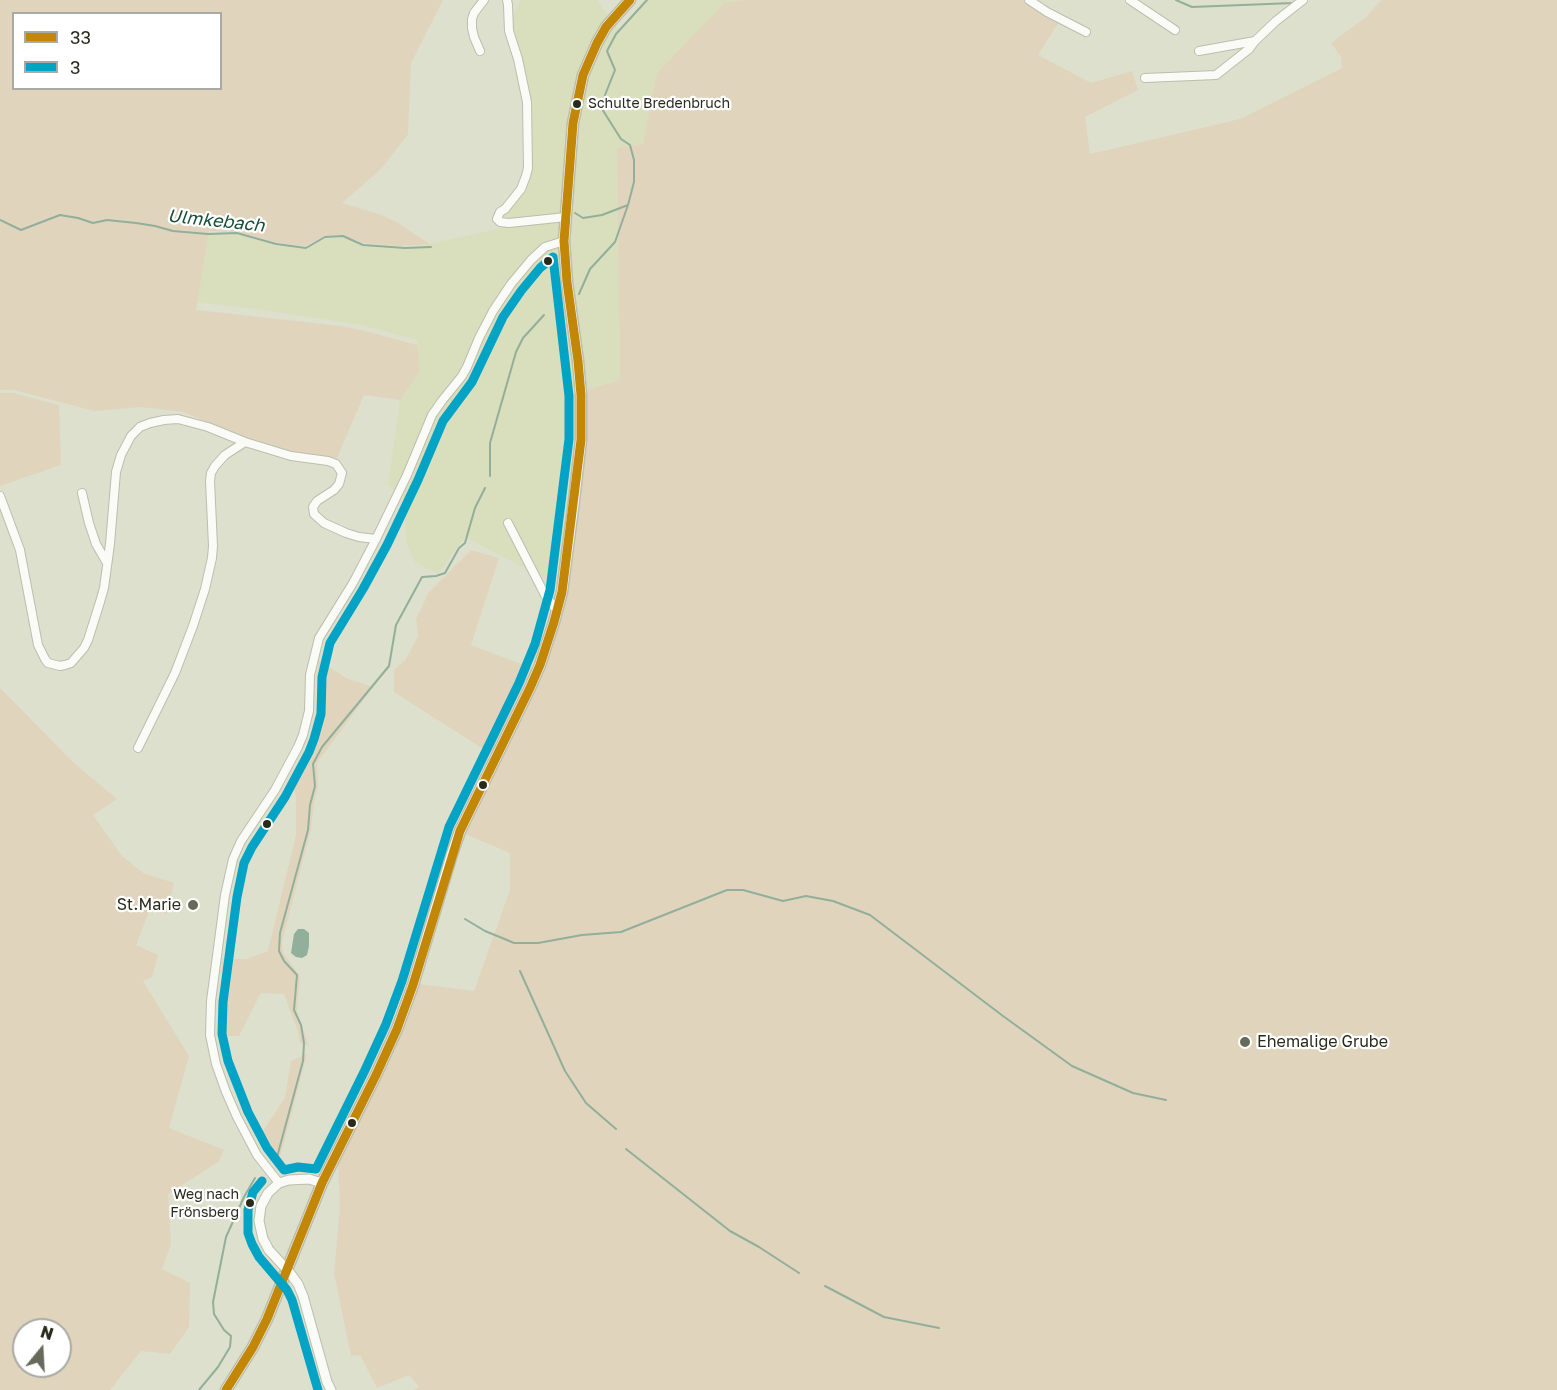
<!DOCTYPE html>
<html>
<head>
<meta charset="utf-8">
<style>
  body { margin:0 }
  #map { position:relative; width:1557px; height:1390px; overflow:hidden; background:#dde0cc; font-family:"Golos Text",sans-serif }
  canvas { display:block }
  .legend { position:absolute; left:12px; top:12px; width:210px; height:78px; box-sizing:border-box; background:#fff; border:2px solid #a9aaa4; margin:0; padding:8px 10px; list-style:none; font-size:18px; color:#282a1c }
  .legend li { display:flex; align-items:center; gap:12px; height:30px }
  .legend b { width:30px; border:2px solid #a9aaa4 }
  .north { position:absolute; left:12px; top:1318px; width:60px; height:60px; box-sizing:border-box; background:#fff; border:2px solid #a9aaa4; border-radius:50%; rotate:18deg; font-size:16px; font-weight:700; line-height:24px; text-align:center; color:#282a1c }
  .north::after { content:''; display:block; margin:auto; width:21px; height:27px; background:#676a5a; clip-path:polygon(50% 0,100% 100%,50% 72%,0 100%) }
</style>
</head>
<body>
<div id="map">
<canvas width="1557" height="1390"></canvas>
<ul class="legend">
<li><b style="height:8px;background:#c38707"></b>33</li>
<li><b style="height:8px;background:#02a3c5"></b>3</li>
</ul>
<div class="north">N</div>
</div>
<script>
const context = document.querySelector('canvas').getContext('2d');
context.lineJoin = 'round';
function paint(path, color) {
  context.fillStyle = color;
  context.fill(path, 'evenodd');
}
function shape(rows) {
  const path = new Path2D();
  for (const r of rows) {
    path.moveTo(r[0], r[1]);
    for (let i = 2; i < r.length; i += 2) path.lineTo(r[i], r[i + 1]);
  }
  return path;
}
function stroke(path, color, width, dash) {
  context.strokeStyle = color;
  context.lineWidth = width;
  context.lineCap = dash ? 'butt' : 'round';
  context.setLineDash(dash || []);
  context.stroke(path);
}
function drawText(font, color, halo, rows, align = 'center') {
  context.font = font + ' "Golos Text",sans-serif';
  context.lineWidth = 4.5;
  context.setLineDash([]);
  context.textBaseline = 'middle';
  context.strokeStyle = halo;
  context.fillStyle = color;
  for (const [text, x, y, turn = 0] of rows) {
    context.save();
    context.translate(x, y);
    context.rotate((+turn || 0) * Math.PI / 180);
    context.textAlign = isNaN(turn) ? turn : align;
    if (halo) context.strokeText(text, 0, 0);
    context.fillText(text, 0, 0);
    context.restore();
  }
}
const built = shape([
  [521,0,597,0,619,31,644,0,743,0,724,3,657,73,644,144,617,148,620,380,579,393,579,430,560,586,465,537,438,574,415,562,407,545,403,497,388,485,400,400,420,371,417,345,418,340,362,325,257,309,197,302,208,235,237,234,276,246,307,249,327,238,344,237,363,247,405,249,502,228,506,210,523,188,529,112,509,25]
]);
const green = shape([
  [0,0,443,0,411,63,408,134,382,168,342,203,382,215,398,223,430,244,400,246,363,243,343,235,325,236,306,246,276,243,238,232,209,231,196,310,340,326,362,330,417,345,420,371,400,400,364,395,337,458,306,455,261,444,183,412,141,407,94,411,14,390,0,390],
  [14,14,220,14,220,88,14,88],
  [743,0,1025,0,1059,22,1038,55,1091,83,1132,71,1138,90,1085,117,1090,154,1240,119,1342,68,1341,57,1331,43,1366,17,1381,0,1557,0,1557,1390,413,1390,419,1387,409,1375,377,1388,360,1355,351,1356,334,1273,340,1208,338,1161,418,984,474,991,510,890,510,853,463,833,557,621,584,391,620,380,617,148,643,144,657,73,724,3],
  [0,393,13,393,59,405,61,465,0,486],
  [471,550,499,558,471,645,534,669,491,754,394,692,394,670,406,659,418,636,416,619,429,592],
  [318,660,348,679,373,687,317,763,318,785,314,803,311,829,282,942,283,953,300,976,297,1012,309,1046,300,1043,298,1032,284,994,261,993,239,1036,221,1036,221,996,222,959,246,959,268,951,296,835,296,796,291,782,310,739,317,706],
  [0,688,74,763,117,799,93,815,122,856,143,873,174,883,167,914,149,911,136,945,158,955,152,977,143,981,189,1056,169,1128,224,1150,218,1162,168,1194,171,1244,162,1269,190,1283,189,1327,170,1354,141,1351,110,1390,0,1390],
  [24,1330,60,1330,60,1366,24,1366],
  [307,1054,279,1161,262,1132,285,1098,291,1061]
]);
const water = shape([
  [298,929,304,929,309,933,309,946,307,955,302,958,296,957,291,953,294,934]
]);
const stream = shape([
  [1176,0,1192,7,1293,3,1295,2],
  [575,213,583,218,602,215,628,205],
  [0,220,21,230,60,215,78,218,93,223,107,220,136,223,155,226,173,231,208,234,237,233,276,244,306,248,325,237,343,236,363,245,405,248,431,247],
  [579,294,590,269,615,242,628,205,634,182,634,160,630,145,621,139,602,109,605,95,615,70,607,51,616,34,647,0],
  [490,476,490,443,516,352,523,338,544,315],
  [465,919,485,931,507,940,514,943,538,943,582,935,621,932,727,890,743,890,783,901,806,896,833,901,870,915,1003,1016,1072,1066,1133,1093,1166,1100],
  [520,971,565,1071,586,1103,616,1129],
  [626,1149,730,1231,759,1247,799,1273],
  [277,1157,303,1061,304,1043,301,1025,294,1010,297,975,284,961,279,951,280,933,308,830,310,805,315,786,313,764,322,747,389,666,396,625,422,577,436,576,445,573,459,548,465,543,475,508,485,488],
  [825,1286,884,1317,939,1328],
  [199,1390,218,1367,230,1347,231,1336,224,1330,214,1314,213,1302,226,1237,244,1197,255,1178]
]);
const minor = shape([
  [507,0,508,5,509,31,518,59,527,102,528,168,526,176,521,189,505,209,500,212,497,219,500,222,509,223,566,217],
  [1029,0,1047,12,1086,32],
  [1130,0,1175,30],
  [480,51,474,37,472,28,472,19,474,13,484,0],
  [1199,51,1255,41],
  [1145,78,1216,75,1249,49,1255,41,1276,21,1303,0],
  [82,493,89,523,96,544,107,563],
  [0,496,20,550,38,645,45,659,48,663,60,666,65,665,71,663,84,648,88,640,100,602,104,588,110,544,116,472,121,455,131,436,140,427,150,423,164,420,178,419,208,427,245,442],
  [508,523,545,595,557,611],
  [138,748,175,673,193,626,205,589,212,558,213,546,210,481,211,473,215,466,225,455,245,442,291,456,328,461,336,464,342,473,339,484,334,490,317,501,313,507,314,514,324,523,346,533,359,537,376,539],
  [279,1183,257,1155,237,1117,226,1092,216,1064,210,1035,211,1001,225,895,233,859,241,841,275,790,298,747,303,735,309,711,310,675,319,638,353,583,376,539,407,475,432,415,441,402,462,376,467,367,479,338,493,311,511,284,531,260,545,247,564,241]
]);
const tertiary = shape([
  [269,1250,263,1239,259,1221,261,1206,268,1193,279,1183,289,1180,309,1179,322,1183],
  [303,1296,327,1382,331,1390]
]);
const secondary = shape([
  [226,1390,253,1347,267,1319,322,1183,375,1077,397,1029,413,985,452,854,460,831,530,688,540,665,554,622,562,592,574,501,581,440,581,395,578,361,567,282,564,241,573,123,583,75,597,43,606,27,630,0]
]);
const tertiaryBridge = shape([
  [269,1250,290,1273,298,1284,303,1296]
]);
const bus1 = shape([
  [226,1390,253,1347,267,1319,322,1183,375,1077,397,1029,413,985,460,831,530,688,540,665,554,622,562,592,581,440,581,395,578,361,567,282,564,241,573,123,583,75,597,43,606,27,630,0]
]);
const bus2 = shape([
  [553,257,569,396,569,439,550,590,535,644,519,683,449,827,402,981,386,1024,364,1072,316,1169,298,1167,284,1170,267,1148,248,1112,228,1061,222,1034,223,1002,237,897,244,863,252,847,285,797,309,752,314,739,321,714,322,677,330,643,363,589,387,545,418,480,443,421,472,382,503,317,521,291,540,268,553,257],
  [262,1181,253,1192,248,1210,248,1233,252,1244,259,1257,287,1290,292,1300,318,1390]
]);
const markers = [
  [577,104,5,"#282a1c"],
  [548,261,5,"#282a1c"],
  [483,785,5,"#282a1c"],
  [267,824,5,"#282a1c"],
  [193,905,6,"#676a5a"],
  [1245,1042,6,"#676a5a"],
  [352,1123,5,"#282a1c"],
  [250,1203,5,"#282a1c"]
];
const busNames = [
  ["Schulte Bredenbruch",588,104],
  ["Weg nach",239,1195,"right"],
  ["Frönsberg",239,1213,"right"]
];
const poiNames = [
  ["St.Marie",181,905],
  ["Ehemalige Grube",1257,1042,"left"]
];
const waterNames = [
  ["Ulmkebach",216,221,6]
];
paint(built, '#d9debd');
paint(green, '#e0d4bd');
paint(water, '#91af9a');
stroke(stream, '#91af9a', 2);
stroke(minor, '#bcbeae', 10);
stroke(tertiary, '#bcbeae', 11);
stroke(secondary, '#bcbeae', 13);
stroke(minor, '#fafaf7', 8);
stroke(tertiary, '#fafaf7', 9);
stroke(secondary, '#fafaf7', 10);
stroke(tertiaryBridge, '#bcbeae', 11, []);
stroke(tertiaryBridge, '#fafaf7', 9);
stroke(bus1, '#c38707', 9);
stroke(bus2, '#02a3c5', 9);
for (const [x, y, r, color] of markers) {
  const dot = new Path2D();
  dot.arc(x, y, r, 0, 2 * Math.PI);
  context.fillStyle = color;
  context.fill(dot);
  stroke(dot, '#fff', 2);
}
drawText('14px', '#282a1c', '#fff', busNames, 'left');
drawText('16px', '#282a1c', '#fff', poiNames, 'right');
drawText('italic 18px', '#184e39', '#fff', waterNames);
</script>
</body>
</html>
